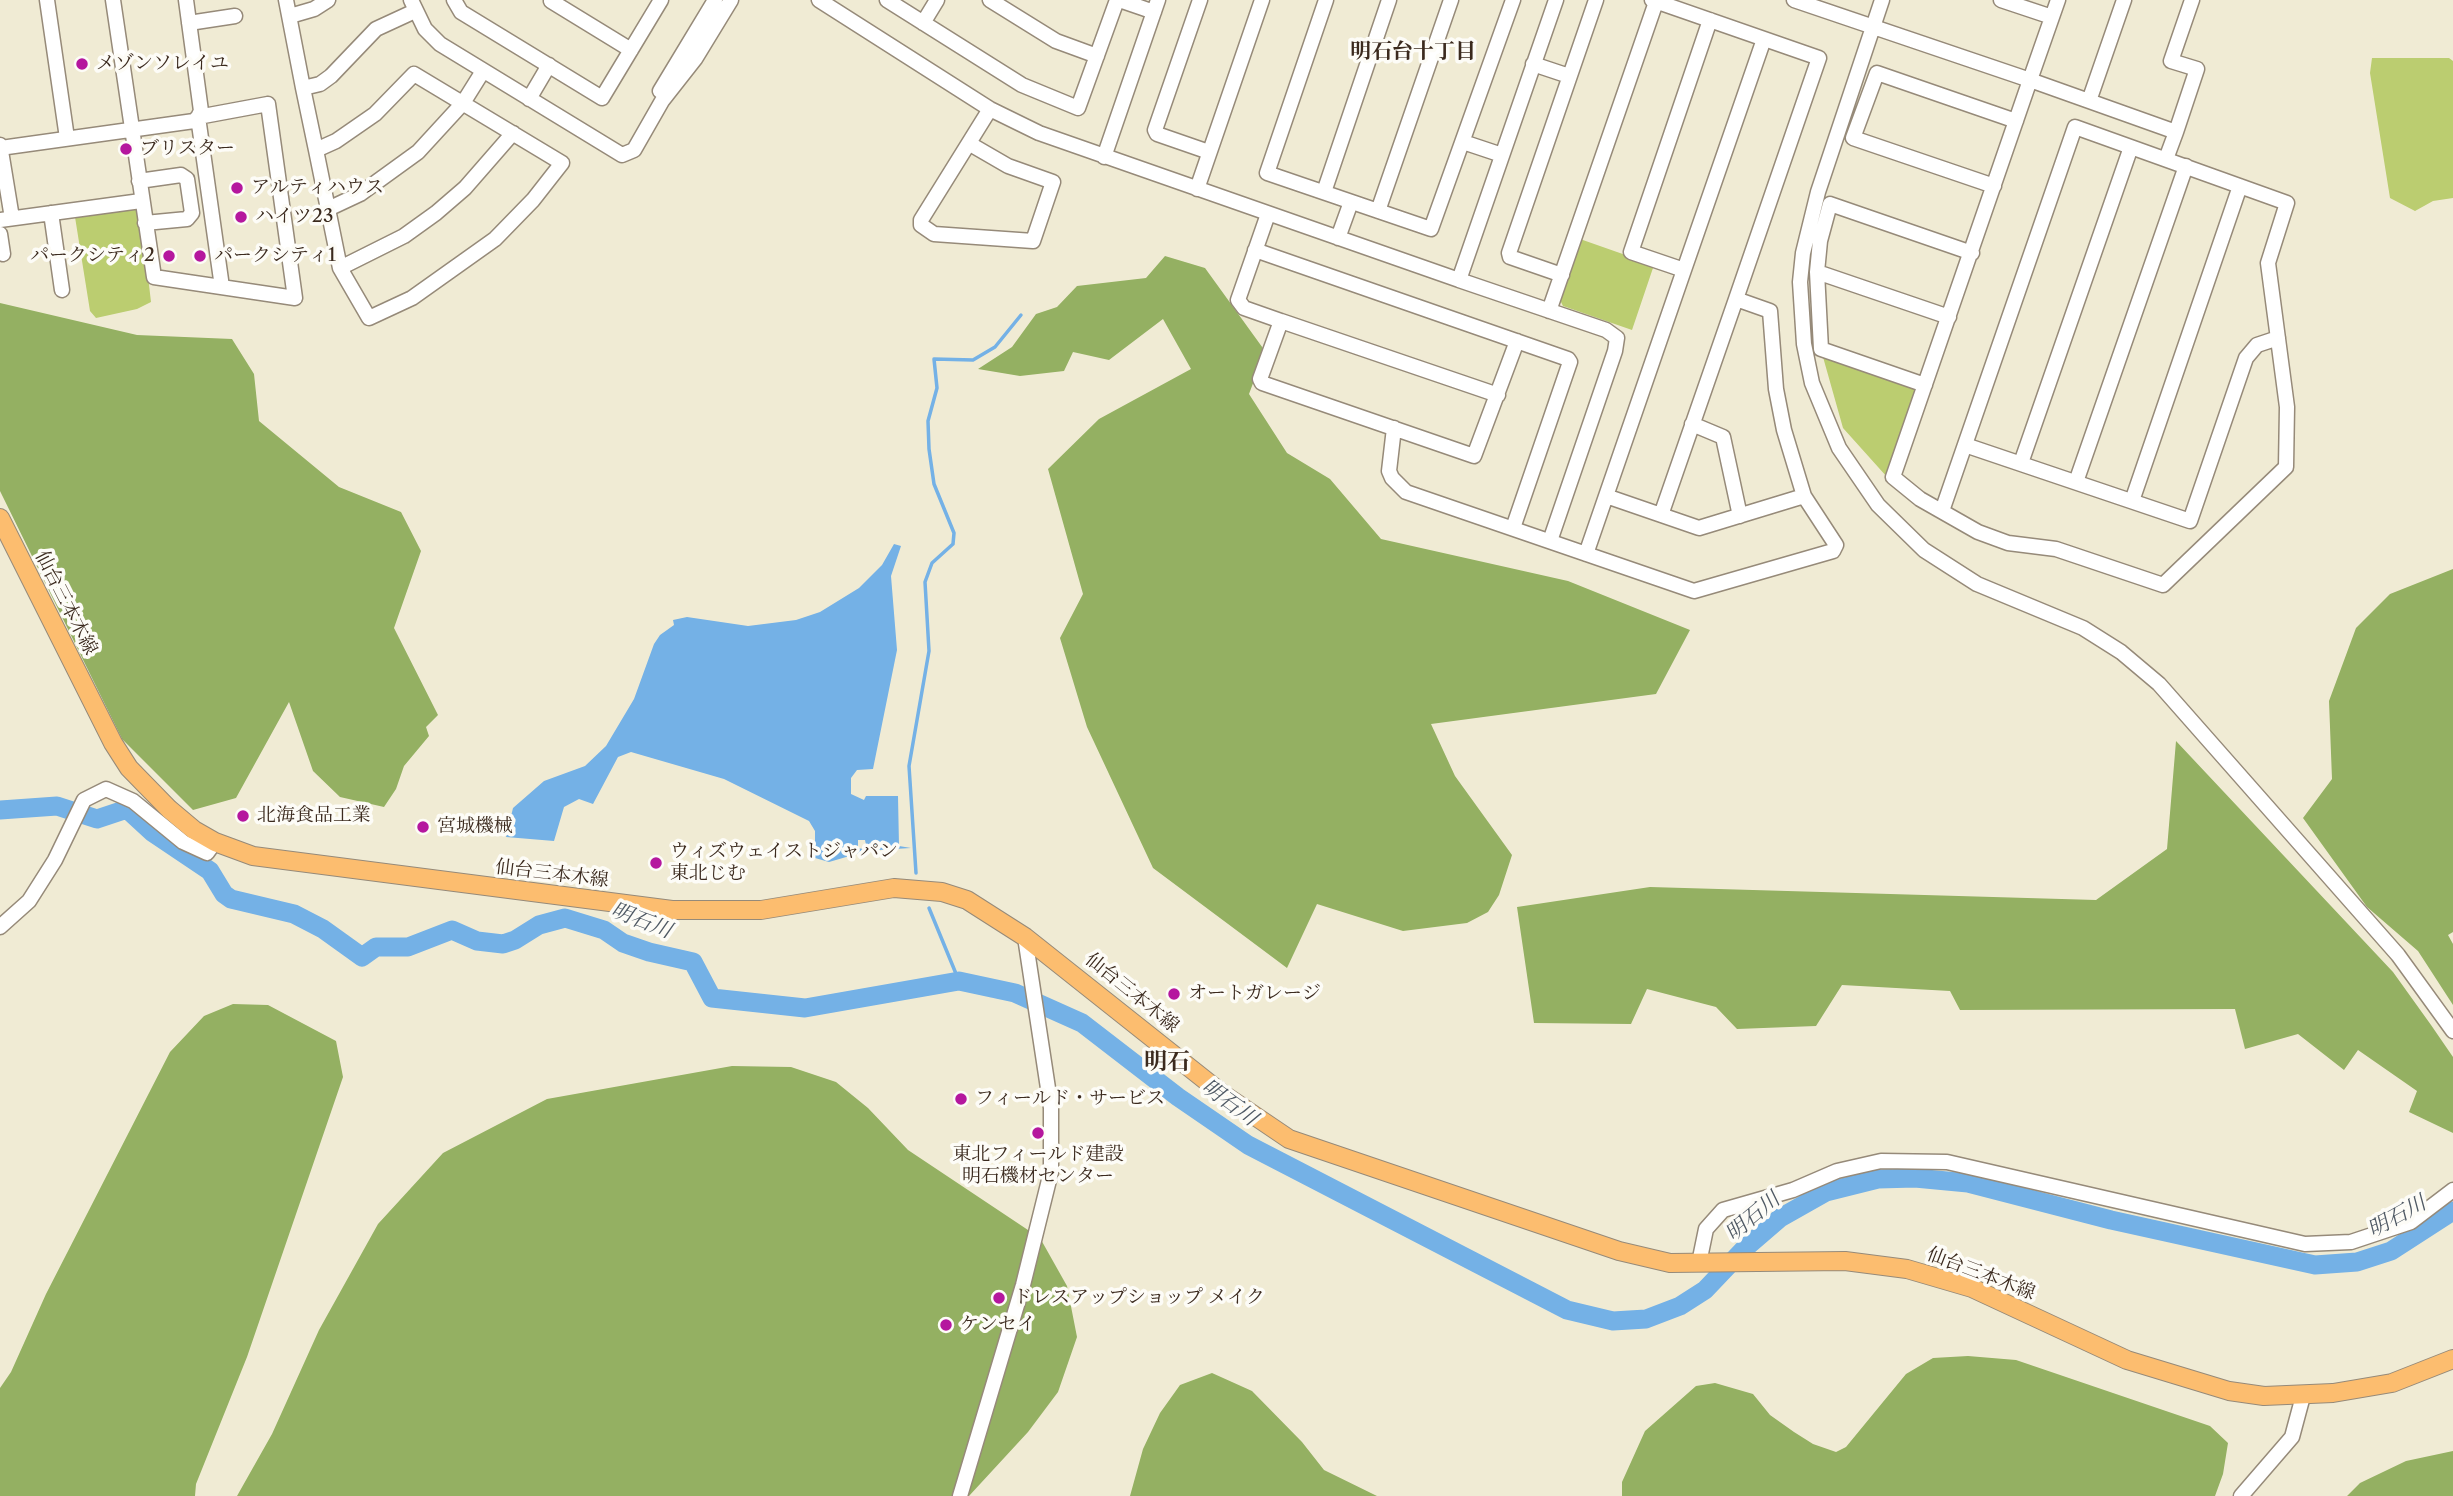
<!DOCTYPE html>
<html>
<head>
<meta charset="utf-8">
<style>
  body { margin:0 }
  canvas { display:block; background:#f0ebd4 }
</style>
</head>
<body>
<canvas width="2453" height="1496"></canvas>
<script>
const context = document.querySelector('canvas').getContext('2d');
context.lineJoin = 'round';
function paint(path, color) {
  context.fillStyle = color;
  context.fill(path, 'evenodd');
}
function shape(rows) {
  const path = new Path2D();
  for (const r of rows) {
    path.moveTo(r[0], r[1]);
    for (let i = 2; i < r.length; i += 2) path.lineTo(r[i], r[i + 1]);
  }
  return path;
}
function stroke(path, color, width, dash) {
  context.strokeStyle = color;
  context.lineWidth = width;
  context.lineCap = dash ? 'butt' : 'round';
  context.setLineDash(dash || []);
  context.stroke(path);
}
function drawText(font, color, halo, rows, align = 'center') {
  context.font = font + ' "Libre Caslon Text","Noto Serif JP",serif';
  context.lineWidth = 7;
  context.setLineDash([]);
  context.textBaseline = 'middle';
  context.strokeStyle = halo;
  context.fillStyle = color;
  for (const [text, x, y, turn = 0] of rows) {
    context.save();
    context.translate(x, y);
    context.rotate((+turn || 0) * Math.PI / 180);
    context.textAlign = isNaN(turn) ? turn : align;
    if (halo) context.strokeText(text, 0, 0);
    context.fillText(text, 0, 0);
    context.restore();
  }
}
const green = shape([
  [2372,58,2449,58,2453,61,2453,198,2433,201,2415,211,2390,198,2370,73],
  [140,208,151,302,137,309,96,318,90,311,75,217],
  [1580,239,1654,265,1632,330,1563,306,1559,298],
  [1823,357,1913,384,1917,393,1887,477,1843,428]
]);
const forest = shape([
  [1165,256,1205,268,1265,351,1249,394,1287,453,1330,479,1381,539,1568,581,1690,630,1656,694,1431,724,1455,776,1512,855,1499,895,1488,912,1467,923,1403,931,1317,904,1287,968,1153,868,1087,727,1060,638,1083,594,1048,469,1099,419,1191,369,1163,319,1109,360,1073,352,1064,371,1020,376,978,369,1012,347,1036,314,1057,307,1077,286,1146,278],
  [0,303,137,335,232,339,254,374,259,421,339,487,401,512,421,551,394,628,438,715,426,727,429,736,404,766,396,789,384,807,340,797,313,771,289,702,236,798,193,810,122,739,0,491],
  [2453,569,2453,932,2448,935,2453,944,2453,1005,2418,951,2367,907,2303,818,2332,779,2329,701,2356,628,2390,594],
  [2176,741,2393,972,2431,1025,2453,1057,2453,1133,2409,1112,2417,1091,2358,1050,2344,1070,2298,1034,2245,1049,2235,1009,1960,1010,1950,991,1842,985,1816,1026,1737,1029,1716,1007,1647,989,1631,1024,1534,1023,1517,907,1650,887,2096,900,2167,849],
  [233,1004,268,1005,336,1041,343,1077,247,1357,196,1484,195,1496,0,1496,0,1388,11,1372,46,1294,170,1052,204,1016],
  [732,1066,791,1067,836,1082,868,1108,908,1150,1040,1238,1067,1286,1077,1337,1058,1392,1028,1432,969,1496,237,1496,272,1434,319,1330,378,1224,443,1153,547,1099],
  [1968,1356,2016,1360,2210,1426,2228,1443,2223,1474,2215,1496,1622,1496,1622,1482,1645,1431,1696,1386,1715,1383,1753,1394,1770,1415,1794,1432,1813,1444,1836,1452,1846,1447,1906,1374,1933,1358],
  [1212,1373,1252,1391,1302,1442,1324,1470,1377,1496,1130,1496,1143,1449,1160,1413,1180,1385],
  [2453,1451,2453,1496,2347,1496,2360,1483,2406,1461]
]);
const water = shape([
  [894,544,901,546,891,576,897,650,873,769,857,770,851,778,851,794,864,800,866,796,898,796,899,846,911,848,878,850,878,845,866,845,865,840,858,840,858,848,863,849,860,853,829,862,815,858,815,831,809,821,724,779,631,752,618,757,593,804,579,799,564,807,554,841,506,837,513,808,544,781,585,766,606,746,634,699,654,644,660,635,674,625,673,620,687,617,748,626,796,620,820,612,859,588,882,565]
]);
const stream = shape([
  [916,873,909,766,929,651,925,582,932,563,953,544,954,533,934,484,929,449,928,421,937,388,934,359,973,360,995,347,1021,315],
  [929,908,959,981]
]);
const river = shape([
  [0,810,57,806,97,819,127,809,152,832,210,871,224,894,231,899,294,914,323,929,362,957,376,947,408,947,452,930,477,941,503,944,515,940,539,925,565,918,604,930,623,943,649,952,693,962,712,998,805,1008,959,981,1015,993,1082,1023,1178,1097,1248,1145,1567,1310,1613,1321,1646,1319,1680,1306,1705,1290,1744,1249,1780,1218,1826,1192,1878,1179,1915,1178,1968,1183,2111,1220,2315,1265,2357,1262,2391,1251,2453,1211]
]);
const minor = shape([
  [47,0,67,138],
  [113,0,154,277,295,298,268,104,198,117,222,287],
  [286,0,303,88,316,150,340,268,369,318,412,298,495,239,533,200,562,163,414,74,375,114,336,141,316,150],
  [411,0,425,29,440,44,622,155,634,150,662,101,695,59,731,0],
  [454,0,461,12,602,98,661,0],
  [819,0,990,109,1039,133,1459,280],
  [887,0,1022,85,1078,108,1117,0],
  [990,0,1056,41,1097,56],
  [1119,0,1154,12],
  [1200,0,1155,130,1157,134,1209,152],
  [1326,0,1267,173,1431,229,1513,0],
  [1794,0,2030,80,1893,477,1920,499,1978,532,2008,543,2056,549,2163,585,2286,467,2287,407,2268,263,2287,203,2075,127,1942,511],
  [1882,0,1818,192,1803,253,1800,282,1804,344,1812,383,1839,448,1878,505,1924,550,1977,584,2083,628,2121,652,2159,684,2398,955,2453,1031],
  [2001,0,2052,17],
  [2058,0,2030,80,2089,101],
  [2124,0,2089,101,2176,132,2197,69,2171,61,2192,0],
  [551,1,631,50],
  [290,16,314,9,328,0],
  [1710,20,1631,252,1684,270,1764,39],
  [189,23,235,16],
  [923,23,937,0],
  [1533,64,1569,76],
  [303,88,320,84,331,76,376,29,415,11],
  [660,91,715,0],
  [529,99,549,65],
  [1463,142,1502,155],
  [970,144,1008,166,1053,182,1033,241,934,234,921,225,921,220,990,109],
  [0,145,12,218],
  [0,148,194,121,198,117,201,111,186,0],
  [1104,157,1158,0],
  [2166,159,2176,132],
  [139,181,181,175,187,179,192,213,187,219,145,223],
  [1994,186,1853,138,1877,73,2016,121],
  [1197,189,1262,0],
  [1324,192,1389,0],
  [328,209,360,194,418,152,463,103,483,71],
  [1378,211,1451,0],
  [51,213,62,290],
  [1268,214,1238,300,1244,308,1281,321,1260,379,1262,383,1474,456,1517,341],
  [0,220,141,201],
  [0,234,3,254],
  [1338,238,1351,202],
  [1255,250,1568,359,1570,362,1513,528],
  [340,268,404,236,436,213,465,188,513,133],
  [1817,272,1949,317],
  [1562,275,1510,257,1509,253,1596,0],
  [1549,311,1656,2],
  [1281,321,1498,395],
  [1925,385,1821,349,1817,272,1820,241,1830,204,1972,253],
  [1692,424,1723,437,1740,516],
  [1394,428,1389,471,1392,478,1406,492,1694,591,1833,551,1836,545,1804,496,1784,430,1776,389,1770,311,1736,299,1819,58,1652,0],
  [1965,445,2190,521,2246,358,2257,345,2278,338],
  [2021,463,2131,147],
  [2076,482,2186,166],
  [1606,496,1699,528,1804,496],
  [2132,501,2240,186],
  [1661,515,1736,299],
  [1550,541,1615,351,1617,338,1606,330,1459,280,1556,0],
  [1586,554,1684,270],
  [0,927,29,901,55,860,84,800,106,789,133,801,183,842,207,853,215,842],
  [1699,1263,1706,1229,1723,1210,1793,1190,1837,1171,1881,1161,1947,1162,2305,1244,2351,1242,2411,1222,2453,1190],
  [960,1496,1023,1285,1051,1172,1051,1108,1025,937],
  [2241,1496,2292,1437,2303,1396]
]);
const major = shape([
  [0,518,113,743,129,768,169,809,194,830,215,842,253,856,672,910,761,910,894,888,942,892,967,900,1025,937,1224,1095,1289,1139,1619,1251,1670,1263,1845,1261,1907,1269,1972,1288,2127,1360,2229,1391,2264,1396,2333,1393,2392,1383,2453,1359]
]);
const markers = [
  [82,64,7,"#b5179e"],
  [126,149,7,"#b5179e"],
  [237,188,7,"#b5179e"],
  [241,217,7,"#b5179e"],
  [169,256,7,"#b5179e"],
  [200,256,7,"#b5179e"],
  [243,816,7,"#b5179e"],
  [423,827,7,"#b5179e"],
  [656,863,7,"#b5179e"],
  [1174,994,7,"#b5179e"],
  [961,1099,7,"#b5179e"],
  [1038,1133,7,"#b5179e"],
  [999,1298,7,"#b5179e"],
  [946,1325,7,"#b5179e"]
];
const poiNames = [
  ["メゾンソレイユ",96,64],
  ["ブリスター",140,149],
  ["アルティハウス",251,188],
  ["ハイツ23",255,217],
  ["パークシティ2",155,256,"right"],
  ["パークシティ1",214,256],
  ["北海食品工業",257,816],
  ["宮城機械",437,827],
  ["ウィズウェイストジャパン",670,852],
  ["東北じむ",670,874],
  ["オートガレージ",1188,994],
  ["フィールド・サービス",975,1099],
  ["東北フィールド建設",1038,1155,"center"],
  ["明石機材センター",1038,1177,"center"],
  ["ドレスアップショップ メイク",1013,1298],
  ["ケンセイ",960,1325]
];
const streetNames = [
  ["仙台三本木線",66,603,63],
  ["仙台三本木線",552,874,7],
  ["仙台三本木線",1132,993,39],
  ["仙台三本木線",1981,1274,21]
];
const neighbourhoodNames = [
  ["明石台十丁目",1413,52]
];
const waterNames = [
  ["明石川",641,921,21],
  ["明石川",1229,1103,36],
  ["明石川",1753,1217,-40],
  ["明石川",2397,1217,-29]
];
const quarterNames = [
  ["明石",1167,1062]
];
paint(green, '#bbcd70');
paint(forest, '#94b062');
paint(water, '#74b1e6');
stroke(stream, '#74b1e6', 3.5);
stroke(river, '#74b1e6', 19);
stroke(minor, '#968a79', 17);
stroke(major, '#968a79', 20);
stroke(minor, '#fff', 14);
stroke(major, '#fcbd6f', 18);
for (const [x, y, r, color] of markers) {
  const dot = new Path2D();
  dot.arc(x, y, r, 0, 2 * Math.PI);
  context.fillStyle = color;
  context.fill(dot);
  stroke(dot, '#fdfcf7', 2.5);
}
drawText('19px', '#3b2a1e', '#fdfcf7', poiNames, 'left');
drawText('19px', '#3b2a1e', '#fdfcf7', streetNames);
drawText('bold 21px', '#3b2a1e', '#fdfcf7', neighbourhoodNames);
drawText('italic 21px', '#4f5964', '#fdfcf7', waterNames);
drawText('bold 23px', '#3b2a1e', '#fdfcf7', quarterNames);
</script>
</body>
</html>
